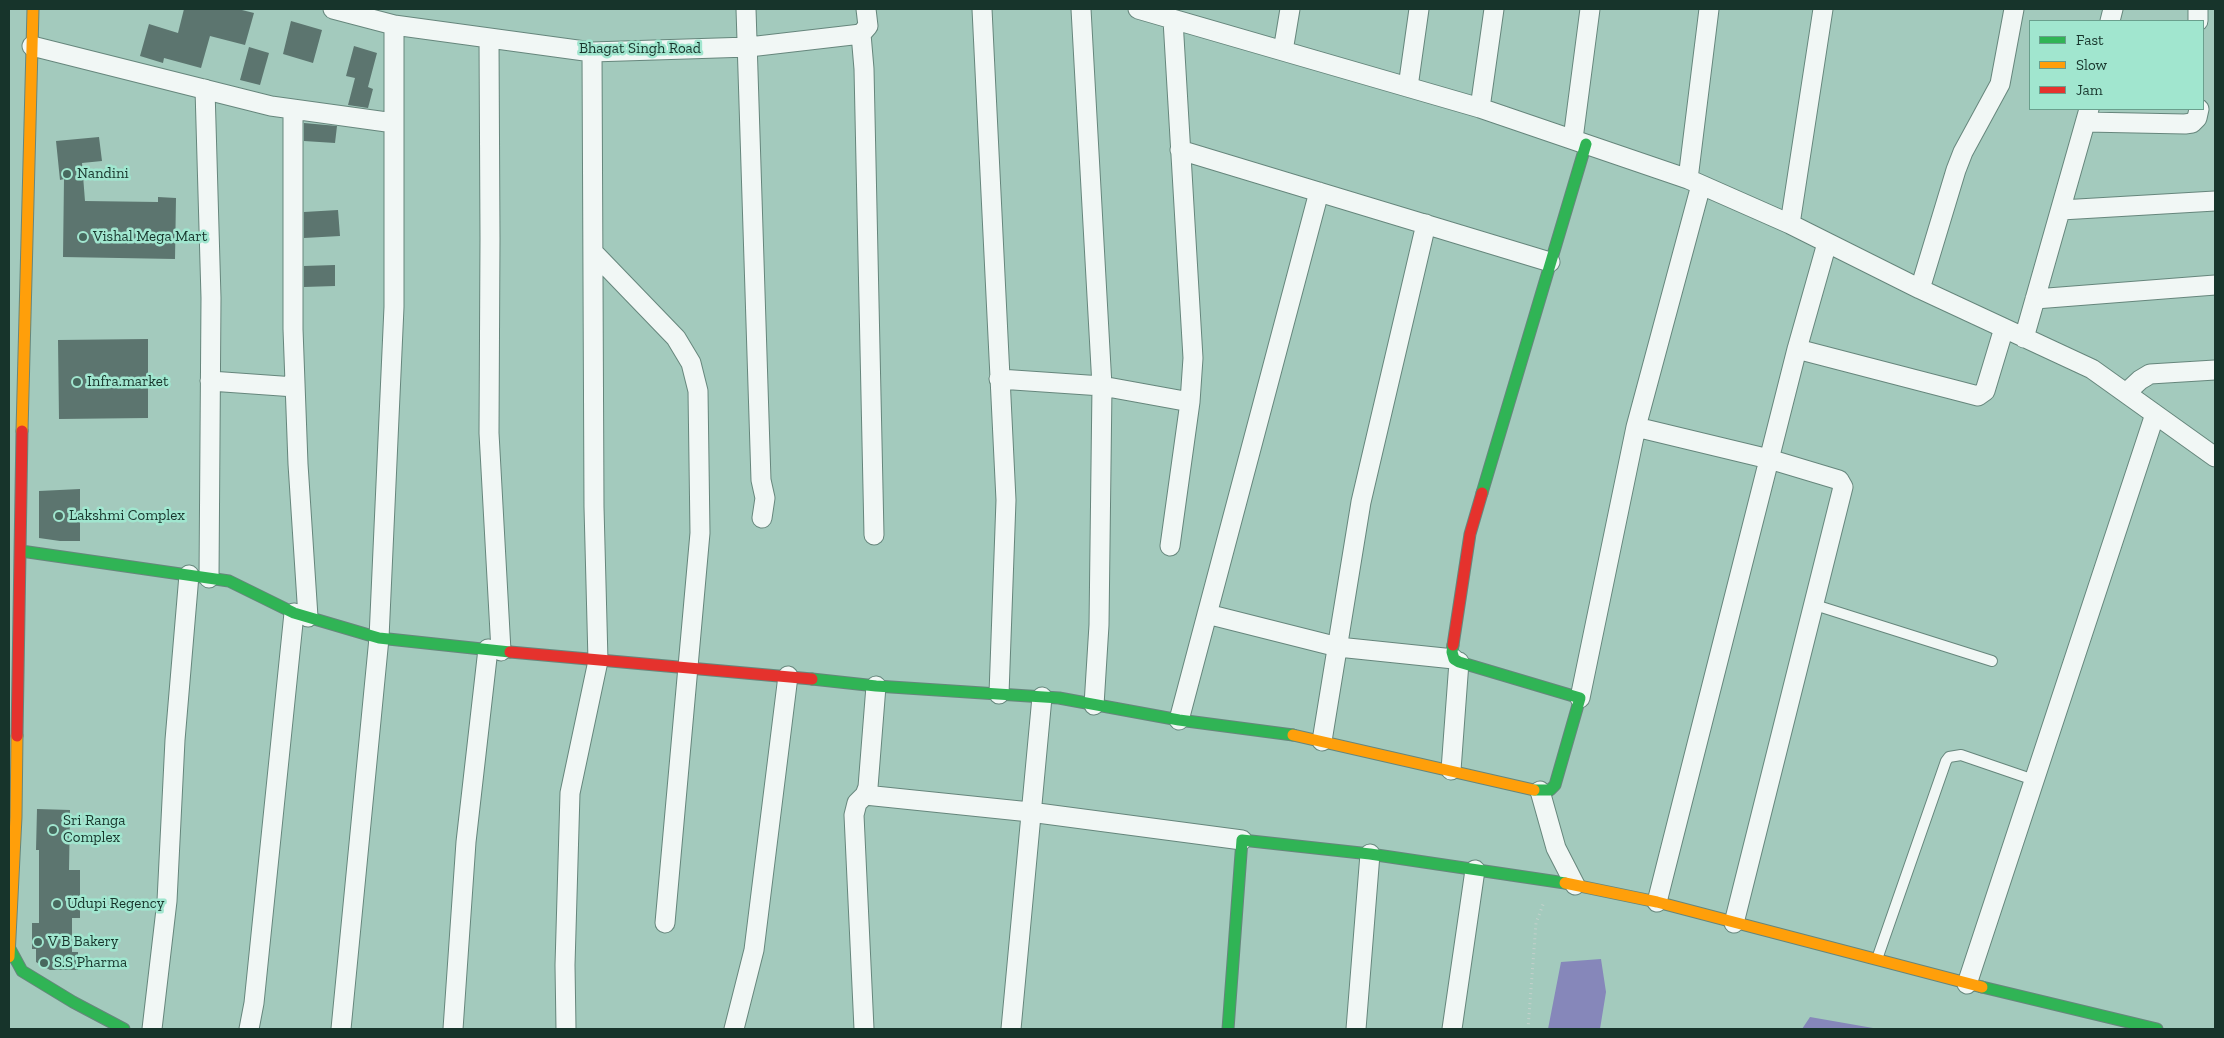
<!DOCTYPE html>
<html>
<head>
<meta charset="utf-8">
<style>
  body { margin:0 }
  #map { position:relative; width:2224px; height:1038px; overflow:hidden; background:#a3cabd; font-family:"Zilla Slab",serif }
  canvas { display:block }
  .frame { position:absolute; inset:0; border:10px solid #17342b; pointer-events:none }
  .legend { position:absolute; left:2029px; top:20px; width:175px; height:90px; box-sizing:border-box; background:#a1e6cf; border:1px solid #6a9f8d; margin:0; padding:6px 9px; list-style:none; font-size:15px; color:#17342b }
  .legend li { display:flex; align-items:center; gap:10px; height:25px }
  .legend b { width:25px; border:1px solid #6a9f8d }
</style>
</head>
<body>
<div id="map">
<canvas width="2224" height="1038"></canvas>
<div class="frame"></div>
<ul class="legend">
<li><b style="height:6px;background:#30b455"></b>Fast</li>
<li><b style="height:6px;background:#ff9f0a"></b>Slow</li>
<li><b style="height:6px;background:#e5322d"></b>Jam</li>
</ul>
</div>
<script>
const context = document.querySelector('canvas').getContext('2d');
context.lineJoin = 'round';
function paint(path, color) {
  context.fillStyle = color;
  context.fill(path, 'evenodd');
}
function shape(rows) {
  const path = new Path2D();
  for (const r of rows) {
    path.moveTo(r[0], r[1]);
    for (let i = 2; i < r.length; i += 2) path.lineTo(r[i], r[i + 1]);
  }
  return path;
}
function stroke(path, color, width, dash) {
  context.strokeStyle = color;
  context.lineWidth = width;
  context.lineCap = dash ? 'butt' : 'round';
  context.setLineDash(dash || []);
  context.stroke(path);
}
function drawText(font, color, halo, rows, align = 'center') {
  context.font = font + ' "Zilla Slab",serif';
  context.lineWidth = 5;
  context.setLineDash([]);
  context.textBaseline = 'middle';
  context.strokeStyle = halo;
  context.fillStyle = color;
  for (const [text, x, y, turn = 0] of rows) {
    context.save();
    context.translate(x, y);
    context.rotate((+turn || 0) * Math.PI / 180);
    context.textAlign = isNaN(turn) ? turn : align;
    if (halo) context.strokeText(text, 0, 0);
    context.fillText(text, 0, 0);
    context.restore();
  }
}
const water = shape([
  [1601,959,1606,992,1600,1029,1548,1029,1561,962],
  [1810,1017,1873,1028,1880,1029,1802,1029]
]);
const building = shape([
  [184,9,238,9,254,13,245,45,210,36,201,68,164,58,163,63,140,56,149,24,178,33],
  [291,21,322,30,313,63,283,54],
  [354,46,377,53,368,87,373,89,368,108,348,105,355,78,346,76],
  [249,47,269,53,260,85,240,80],
  [304,123,337,126,335,143,304,141],
  [99,137,102,161,82,163,85,201,158,202,158,197,176,198,175,259,63,257,64,179,60,180,56,141],
  [338,210,340,236,304,238,304,212],
  [335,265,335,286,304,287,304,266],
  [148,339,148,418,59,419,58,340],
  [80,489,80,541,60,541,39,538,39,491],
  [37,809,70,810,69,870,80,870,80,918,72,918,72,952,78,952,78,970,50,970,36,962,36,949,32,949,32,923,39,923,39,850,36,850]
]);
const path = shape([
  [1528,1029,1536,923,1544,902]
]);
const lane = shape([
  [1815,605,1992,661],
  [1877,959,1946,761,1949,757,1961,755,2034,780]
]);
const street = shape([
  [333,9,394,25,592,52,749,47,861,34],
  [746,9,761,480,765,498,762,518],
  [866,9,868,26,861,34,864,69,874,535],
  [982,9,1006,500,999,694],
  [1081,9,1102,386,1099,625,1094,705],
  [1138,9,1480,108,1688,179,1790,224,1920,289,2092,369,2215,457],
  [2198,9,2198,21],
  [2110,21,2113,9],
  [489,38,490,238,489,433,501,651],
  [32,46,271,106,394,123],
  [1283,51,1290,9],
  [1408,87,1419,9],
  [205,89,211,298,209,578],
  [1480,108,1494,9],
  [293,109,293,329,298,464,308,617],
  [2086,122,2185,124,2192,123,2197,118,2199,109],
  [1573,139,1590,9],
  [1180,150,1550,262],
  [1688,179,1709,9],
  [2061,210,2215,201],
  [1790,224,1823,9],
  [594,253,676,338,691,363,698,391,700,533,665,923],
  [1920,289,1956,170,1963,152,2000,84,2014,9],
  [2035,299,2215,285],
  [2024,338,2089,109],
  [1797,349,1978,396,1985,391,2004,328],
  [999,379,1102,386,1190,402],
  [210,381,295,387],
  [2126,393,2140,380,2150,374,2215,370],
  [1636,427,1769,459,1839,480,1843,487,1734,923],
  [1170,546,1190,402,1193,358,1173,20],
  [1207,614,1338,647,1454,659],
  [1580,698,1636,427,1701,185],
  [1179,720,1319,192],
  [1322,741,1361,502,1426,224],
  [1451,770,1459,662],
  [1540,791,1556,848,1575,885],
  [865,795,1030,812,1242,840],
  [1657,902,1797,349,1827,243],
  [1967,984,2155,414],
  [152,1029,167,901,175,740,189,575],
  [249,1029,254,1003,294,613],
  [341,1029,379,638,394,307,394,25],
  [453,1029,466,842,488,649],
  [566,1029,565,965,570,793,598,661,594,507,592,52],
  [734,1029,754,950,788,676],
  [864,1029,854,815,857,803,865,795,868,787,876,686],
  [1011,1029,1042,697],
  [1356,1029,1370,854],
  [1452,1029,1475,870]
]);
const fast = shape([
  [1482,493,1586,144],
  [21,551,229,581,294,613,379,638,510,652],
  [1453,645,1452,652,1454,659,1459,662,1580,698,1555,785,1550,790,1534,790],
  [812,679,876,686,1059,698,1179,720,1293,735],
  [9,947,22,971,73,1002,124,1029],
  [1982,987,2157,1029],
  [1228,1029,1242,840,1370,854,1565,883]
]);
const slow = shape([
  [22,431,33,9],
  [1293,735,1534,790],
  [1565,883,1657,902,1982,987],
  [9,957,16,817,17,736]
]);
const jam = shape([
  [1453,645,1470,534,1482,493],
  [510,652,812,679],
  [17,736,22,431]
]);
const markers = [
  [67,174,5,"#48685e"],
  [83,237,5,"#48685e"],
  [77,382,5,"#48685e"],
  [59,516,5,"#48685e"],
  [53,830,5,"#48685e"],
  [57,904,5,"#48685e"],
  [38,942,5,"#48685e"],
  [44,963,5,"#48685e"]
];
const streetNames = [
  ["Bhagat Singh Road",640,49]
];
const poiNames = [
  ["Nandini",77,174],
  ["Vishal Mega Mart",93,237],
  ["Infra.market",87,382],
  ["Lakshmi Complex",69,516],
  ["Sri Ranga",63,821],
  ["Complex",63,838],
  ["Udupi Regency",67,904],
  ["V B Bakery",48,942],
  ["S.S Pharma",54,963]
];
paint(water, '#8687ba');
paint(building, '#5c756f');
stroke(lane, '#66867c', 12);
stroke(street, '#66867c', 21);
stroke(fast, '#66867c', 13);
stroke(slow, '#66867c', 13);
stroke(jam, '#66867c', 13);
stroke(path, '#c4d1cc', 3, [1, 4]);
stroke(lane, '#f1f7f5', 10);
stroke(street, '#f1f7f5', 19);
stroke(fast, '#30b455', 11);
stroke(slow, '#ff9f0a', 11);
stroke(jam, '#e5322d', 11);
for (const [x, y, r, color] of markers) {
  const dot = new Path2D();
  dot.arc(x, y, r, 0, 2 * Math.PI);
  context.fillStyle = color;
  context.fill(dot);
  stroke(dot, '#a1e6cf', 2);
}
drawText('15px', '#17342b', '#a1e6cf', streetNames);
drawText('15px', '#17342b', '#a1e6cf', poiNames, 'left');
</script>
</body>
</html>
